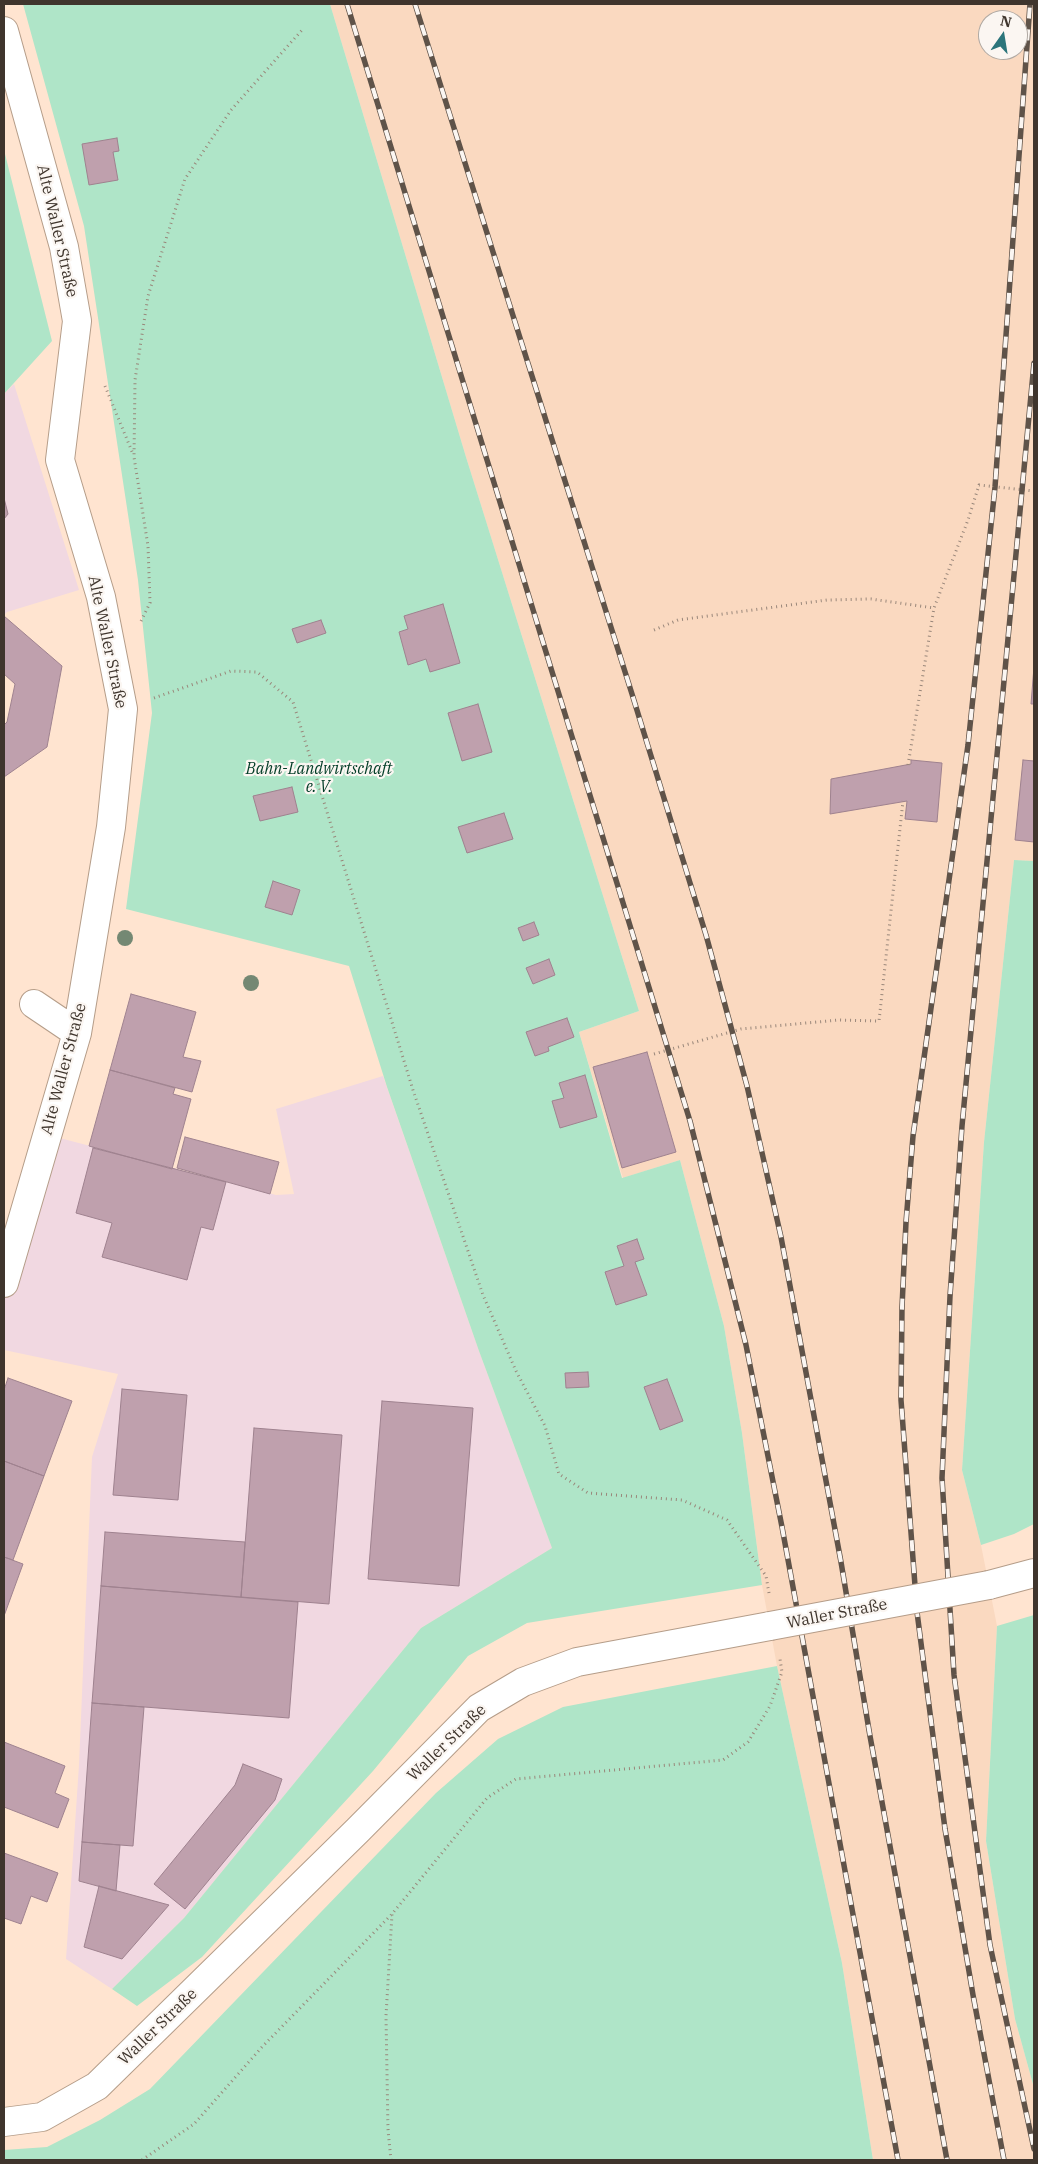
<!DOCTYPE html>
<html>
<head>
<meta charset="utf-8">
<style>
  body { margin:0 }
  #map { position:relative; width:1038px; height:2164px; overflow:hidden; background:#ffe4d0; font-family:"IBM Plex Serif",serif }
  canvas { display:block }
  .frame { position:absolute; inset:0; border:5px solid #3f352d; pointer-events:none }
  .north { position:absolute; left:978px; top:10px; width:50px; height:50px; box-sizing:border-box; background:#fbf6f2; border:1px solid #b0a9a3; border-radius:50%; rotate:13deg; font-size:14px; font-weight:700; line-height:20px; text-align:center; color:#3f352d }
  .north::after { content:''; display:block; margin:auto; width:18px; height:22px; background:#2c757b; clip-path:polygon(50% 0,100% 100%,50% 72%,0 100%) }
</style>
</head>
<body>
<div id="map">
<canvas width="1038" height="2164"></canvas>
<div class="frame"></div>
<div class="north">N</div>
</div>
<script>
const context = document.querySelector('canvas').getContext('2d');
context.lineJoin = 'round';
function paint(path, color) {
  context.fillStyle = color;
  context.fill(path, 'evenodd');
}
function shape(rows) {
  const path = new Path2D();
  for (const r of rows) {
    path.moveTo(r[0], r[1]);
    for (let i = 2; i < r.length; i += 2) path.lineTo(r[i], r[i + 1]);
  }
  return path;
}
function stroke(path, color, width, dash) {
  context.strokeStyle = color;
  context.lineWidth = width;
  context.lineCap = dash ? 'butt' : 'round';
  context.setLineDash(dash || []);
  context.stroke(path);
}
function drawText(font, color, halo, rows, align = 'center') {
  context.font = font + ' "IBM Plex Serif",serif';
  context.lineWidth = 4.5;
  context.setLineDash([]);
  context.textBaseline = 'middle';
  context.strokeStyle = halo;
  context.fillStyle = color;
  for (const [text, x, y, turn = 0] of rows) {
    context.save();
    context.translate(x, y);
    context.rotate((+turn || 0) * Math.PI / 180);
    context.textAlign = isNaN(turn) ? turn : align;
    if (halo) context.strokeText(text, 0, 0);
    context.fillText(text, 0, 0);
    context.restore();
  }
}
const commercial = shape([
  [14,384,79,590,7,612,4,615,4,394],
  [383,1076,479,1351,552,1548,421,1628,184,1918,112,1989,66,1959,79,1765,92,1457,118,1374,4,1350,4,1301,56,1137,276,1195,294,1194,276,1109]
]);
const built = shape([
  [330,4,1034,4,1034,861,1014,860,984,1142,962,1470,981,1545,997,1626,986,1841,1015,2019,1034,2088,1034,2160,873,2160,842,1963,777,1666,762,1585,742,1433,724,1326,680,1160,623,1178,579,1032,639,1011,466,457],
  [988,20,1018,20,1018,50,988,50]
]);
const green = shape([
  [23,4,330,4,466,457,639,1011,579,1032,622,1178,680,1160,724,1326,742,1433,762,1585,527,1623,468,1656,373,1771,202,1957,137,2006,112,1989,184,1918,421,1628,552,1548,479,1351,387,1087,349,966,126,909,152,713,138,580,84,226],
  [4,150,52,341,4,394],
  [1014,860,1034,861,1034,1524,1014,1534,981,1545,962,1470,984,1142],
  [1034,1615,1034,2088,1015,2019,986,1841,997,1626],
  [777,1666,842,1963,873,2160,4,2160,4,2150,47,2147,100,2120,150,2089,436,1793,498,1739,563,1707]
]);
const building = shape([
  [117,138,119,151,113,152,118,180,89,185,82,144,117,138],
  [4,498,8,514,4,519,4,498],
  [443,604,460,663,430,672,426,659,408,665,399,632,408,629,404,616,443,604],
  [4,616,62,666,47,747,4,777,4,725,7,722,15,684,4,674,4,616],
  [321,620,326,633,297,643,292,629,321,620],
  [1034,667,1034,704,1031,704,1034,667],
  [478,704,492,752,462,761,448,713,478,704],
  [911,760,942,763,937,822,905,819,907,801,830,814,831,779,911,764,911,760],
  [1023,760,1034,761,1034,842,1015,840,1023,760],
  [292,787,298,812,260,821,253,796,292,787],
  [504,813,513,839,467,853,458,827,504,813],
  [273,881,300,890,292,915,265,907,273,881],
  [534,922,539,935,523,941,518,928,534,922],
  [549,959,555,975,533,984,526,968,549,959],
  [131,994,196,1012,183,1057,201,1061,192,1092,110,1070,131,994],
  [567,1018,574,1037,548,1047,549,1051,535,1056,526,1032,567,1018],
  [647,1052,676,1152,622,1168,593,1067,647,1052],
  [110,1070,175,1088,173,1094,191,1099,172,1169,89,1146,110,1070],
  [585,1075,597,1117,560,1128,552,1101,564,1098,559,1083,585,1075],
  [185,1137,279,1162,270,1194,177,1168,185,1137],
  [93,1148,226,1182,213,1230,201,1227,187,1280,102,1257,112,1223,76,1213,93,1148],
  [637,1239,644,1259,635,1262,647,1295,616,1305,605,1272,624,1266,617,1246,637,1239],
  [588,1372,589,1387,566,1388,565,1373,588,1372],
  [8,1378,72,1401,44,1476,4,1461,4,1390,8,1378],
  [667,1379,683,1421,660,1430,644,1387,667,1379],
  [122,1389,187,1395,178,1500,113,1495,122,1389],
  [382,1401,473,1408,459,1586,368,1579,382,1401],
  [254,1428,342,1435,329,1604,241,1597,254,1428],
  [4,1461,44,1476,13,1560,4,1557,4,1461],
  [105,1532,245,1542,241,1597,101,1586,105,1532],
  [4,1557,23,1564,4,1616,4,1557],
  [101,1586,298,1602,289,1718,92,1703,101,1586],
  [92,1703,144,1707,133,1846,82,1842,92,1703],
  [4,1742,65,1766,55,1793,69,1799,58,1828,4,1807,4,1742],
  [243,1764,282,1779,275,1800,185,1909,154,1884,235,1785,243,1764],
  [82,1842,120,1845,116,1891,79,1881,82,1842],
  [4,1853,58,1873,47,1902,31,1896,21,1924,4,1918,4,1853],
  [99,1886,169,1905,122,1959,84,1947,99,1886]
]);
const path = shape([
  [105,386,133,454],
  [141,621,150,603,148,546,134,457,135,380,148,296,185,179,231,110,302,30],
  [654,630,678,620,827,600,871,599,934,608],
  [154,698,231,671,257,672,293,702,413,1090,483,1295,516,1371,545,1426,559,1474,588,1493,682,1500,727,1520,766,1576,769,1593],
  [908,765,934,608,968,520,979,485,1034,491],
  [654,1054,741,1029,839,1020,879,1021,903,801],
  [142,2160,194,2124,262,2047,392,1914,487,1798,516,1779,723,1760,748,1742,770,1706,782,1672,780,1659],
  [391,2160,388,2130,386,2016,392,1914]
]);
const minor = shape([
  [4,31,64,247,77,321,60,460,101,597,123,709,111,827,77,1033,4,1283],
  [34,1004,77,1033],
  [989,1585,1034,1573],
  [4,2122,42,2117,97,2086,358,1830,479,1708,523,1682,577,1662,770,1626]
]);
const rail = shape([
  [347,4,690,1121,746,1345,782,1527,898,2160],
  [415,4,632,694,706,935,747,1086,781,1237,841,1562,870,1736,947,2160],
  [1034,363,962,1126,950,1296,942,1478,954,1675,990,1945,1034,2149],
  [1004,2160,973,1995,945,1829,917,1612,901,1400,902,1307,906,1222,913,1136,968,745,995,487,1030,4]
]);
const minorBridge = shape([
  [770,1626,989,1585]
]);
const trees = [
  [125,938],
  [251,983]
];
const streetNames = [
  ["Alte Waller Straße",57,231,77],
  ["Alte Waller Straße",107,642,78],
  ["Alte Waller Straße",64,1069,-75],
  ["Waller Straße",837,1614,-11],
  ["Waller Straße",447,1743,-44],
  ["Waller Straße",158,2027,-44]
];
const parkNames = [
  ["Bahn-Landwirtschaft",319,769],
  ["e. V.",319,787]
];
paint(commercial, '#f1d8e1');
paint(built, '#fad9c0');
paint(green, '#afe5c8');
paint(building, '#bfa0ad');
stroke(building, '#9f828f', 1);
stroke(minor, '#b59d89', 30);
stroke(path, '#99877a', 3, [1, 4]);
stroke(minor, '#fff', 28);
stroke(rail, '#5f5349', 5.5);
stroke(rail, '#fbf6f2', 4, [11]);
stroke(minorBridge, '#b59d89', 30, []);
stroke(minorBridge, '#fff', 28);
context.fillStyle = '#748873';
for (const [x, y] of trees) {
  context.beginPath();
  context.arc(x, y, 8, 0, 2 * Math.PI);
  context.fill();
}
drawText('16px', '#3f352d', '#fbf6f2', streetNames);
drawText('italic 16px', '#023d27', '#fbf6f2', parkNames);
</script>
</body>
</html>
